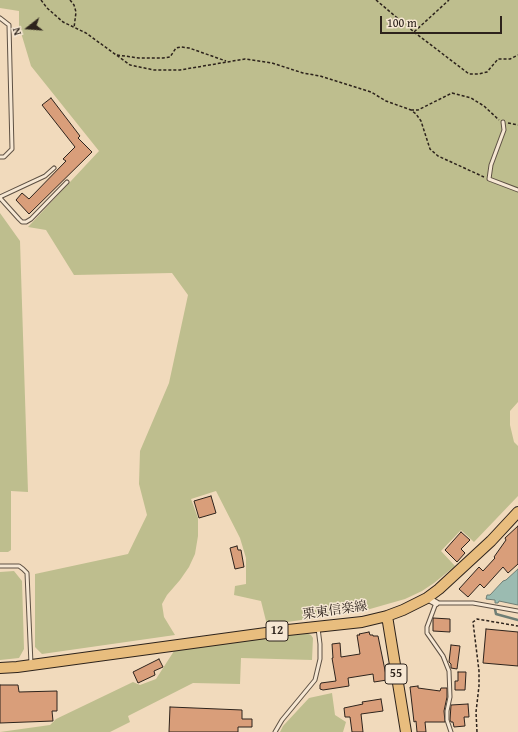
<!DOCTYPE html>
<html>
<head>
<meta charset="utf-8">
<style>
  body { margin:0 }
  #map { position:relative; width:518px; height:732px; overflow:hidden; background:#f1dabc; font-family:"Gentium Book Plus",serif }
  canvas { display:block }
  .north { position:absolute; left:8px; top:8px; width:40px; height:40px; -webkit-text-stroke:3px #f6e7d3; paint-order:stroke; rotate:253deg; font-size:11px; font-weight:700; line-height:16px; text-align:center; color:#2d231c }
  .north::after { content:''; display:block; margin:auto; width:14px; height:18px; background:#2d231c; clip-path:polygon(50% 0,100% 100%,50% 72%,0 100%) }
  .scale { position:absolute; left:380px; top:16px; width:122px; height:18px; box-sizing:border-box; border:2px solid #2d231c; border-top:0; padding-left:5px; font-size:12px; line-height:14px; white-space:nowrap; color:#2d231c; -webkit-text-stroke:3px #f6e7d3; paint-order:stroke }
</style>
</head>
<body>
<div id="map">
<canvas width="518" height="732"></canvas>
<div class="north">N</div>
<div class="scale">100 m</div>
</div>
<script>
const context = document.querySelector('canvas').getContext('2d');
context.lineJoin = 'round';
function paint(path, color) {
  context.fillStyle = color;
  context.fill(path, 'evenodd');
}
function shape(rows) {
  const path = new Path2D();
  for (const r of rows) {
    path.moveTo(r[0], r[1]);
    for (let i = 2; i < r.length; i += 2) path.lineTo(r[i], r[i + 1]);
  }
  return path;
}
function stroke(path, color, width, dash) {
  context.strokeStyle = color;
  context.lineWidth = width;
  context.lineCap = dash ? 'butt' : 'round';
  context.setLineDash(dash || []);
  context.stroke(path);
}
function drawText(font, color, halo, rows, align = 'center') {
  context.font = font + ' "Gentium Book Plus","Noto Serif JP",serif';
  context.lineWidth = 3;
  context.setLineDash([]);
  context.textBaseline = 'middle';
  context.strokeStyle = halo;
  context.fillStyle = color;
  for (const [text, x, y, turn = 0] of rows) {
    context.save();
    context.translate(x, y);
    context.rotate((+turn || 0) * Math.PI / 180);
    context.textAlign = isNaN(turn) ? turn : align;
    if (halo) context.strokeText(text, 0, 0);
    context.fillText(text, 0, 0);
    context.restore();
  }
}
const green = shape([
  [0,0,518,0,518,402,510,411,510,425,514,442,518,446,518,496,474,542,461,530,441,551,455,566,434,583,422,591,405,599,363,611,267,625,261,601,234,595,235,586,246,584,246,558,240,538,216,491,191,499,198,518,198,536,195,554,189,567,180,580,167,595,162,604,164,617,175,635,42,654,35,647,35,574,128,554,147,515,139,484,140,451,169,383,188,295,172,273,74,275,46,230,28,227,99,151,31,66,19,26,19,11,0,8],
  [0,213,20,241,28,492,11,491,11,550,8,552,0,552],
  [14,571,22,581,24,649,19,658,0,660,0,572],
  [306,633,311,635,313,638,312,660,241,658,240,684,193,683,128,716,130,722,110,732,0,732,50,725,56,719,133,682,140,685,156,679,174,651,265,637],
  [332,693,335,715,346,722,343,732,280,732,283,726,309,698]
]);
const water = shape([
  [518,569,518,605,499,601,498,603,495,603,495,600,486,599,487,595,490,595,503,581,506,580,518,569]
]);
const stream = shape([
  [495,609,496,614,518,620]
]);
const building = shape([
  [51,98,80,136,78,138,92,152,29,214,16,200,22,193,29,199,66,161,63,159,75,147,42,105,51,98],
  [211,496,216,513,199,518,194,501,211,496],
  [518,526,518,564,508,573,503,567,484,588,480,584,468,597,459,589,479,567,483,571,495,558,494,557,506,540,505,538,518,526],
  [461,532,470,540,461,549,465,553,457,562,445,550,461,532],
  [237,546,238,550,241,550,244,567,235,569,230,548,237,546],
  [433,618,450,619,450,632,433,631,433,618],
  [486,629,518,632,518,666,483,663,486,629],
  [369,632,370,635,373,635,373,636,378,636,387,680,374,682,373,674,348,678,349,686,323,690,320,689,320,685,321,683,336,681,332,658,333,658,332,644,340,643,341,657,360,654,357,635,360,635,359,634,369,632],
  [451,645,460,646,457,669,451,668,451,664,449,662,451,645],
  [159,659,163,667,154,671,155,675,138,683,133,672,159,659],
  [458,672,466,672,465,690,455,690,455,681,458,681,458,672],
  [0,685,18,685,19,692,57,691,57,711,52,711,53,721,0,723,0,685],
  [418,686,418,688,440,691,441,688,447,688,447,697,444,711,445,722,425,722,426,732,417,732,416,721,414,722,410,687,418,686],
  [381,699,383,711,361,714,363,732,352,732,350,717,345,717,344,708,363,704,362,702,381,699],
  [468,704,469,717,464,717,465,726,454,727,453,722,451,722,450,720,451,705,468,704],
  [170,707,242,710,242,719,252,719,252,727,238,727,238,732,169,732,170,707]
]);
const path = shape([
  [41,0,47,8,63,22,86,33,130,65,154,70,180,70,245,59,272,63,303,73,320,76,371,92,386,101,411,110,416,114,421,121,430,149,438,156,484,177],
  [70,0,74,5,76,12,74,28],
  [376,0,414,32,449,0],
  [414,32,469,74,479,74,487,72,498,59,510,59,518,55],
  [117,55,139,58,163,58,170,57,176,48,181,47,189,48,226,61],
  [411,110,418,110,452,93,471,98,484,106,499,120],
  [508,123,518,125],
  [477,732,476,712,479,686,479,671,473,622,477,619,518,626]
]);
const service = shape([
  [0,18,9,25,12,149,4,157,0,157],
  [503,122,504,130,491,165,489,179,518,190],
  [0,197,45,176,54,168],
  [0,198,19,219,22,222,26,222,31,219,67,182],
  [0,566,19,566,23,569,27,573,31,664],
  [275,732,282,720,315,680,320,659,320,644,318,628],
  [451,732,447,720,447,711,450,697,449,671,443,656,427,633,427,627,436,603,473,603,518,611]
]);
const minor = shape([
  [427,598,436,603]
]);
const primary = shape([
  [387,616,406,732],
  [0,668,17,667,288,630,362,622,387,616,403,610,427,598,439,589,491,541,518,512]
]);
const shields = [
  [277,631,22],
  [396,674,22]
];
const shieldNames = [
  ["12",277,631],
  ["55",396,674]
];
const streetNames = [
  ["栗東信楽線",335,611,-8]
];
paint(green, '#bebe8e');
paint(water, '#9bbbb1');
stroke(water, '#6f7e75', 1);
stroke(stream, '#6f7e75', 2.5);
paint(building, '#d99e7a');
stroke(building, '#2d231c', 1);
stroke(service, '#5e5144', 5);
stroke(minor, '#5e5144', 8);
stroke(primary, '#2d231c', 12);
stroke(path, '#2d231c', 1.5, [3, 2]);
stroke(service, '#f6e7d3', 3);
stroke(minor, '#f6e7d3', 6);
stroke(primary, '#e8bd7e', 10);
for (const [x, y, w] of shields) {
  const box = new Path2D();
  box.roundRect(x - w / 2, y - 10, w, 20, 3);
  context.fillStyle = '#f6e7d3';
  context.fill(box);
  stroke(box, '#2d231c', 1);
}
drawText('bold 12px', '#2d231c', null, shieldNames);
drawText('13px', '#2d231c', '#f6e7d3', streetNames);
</script>
</body>
</html>
